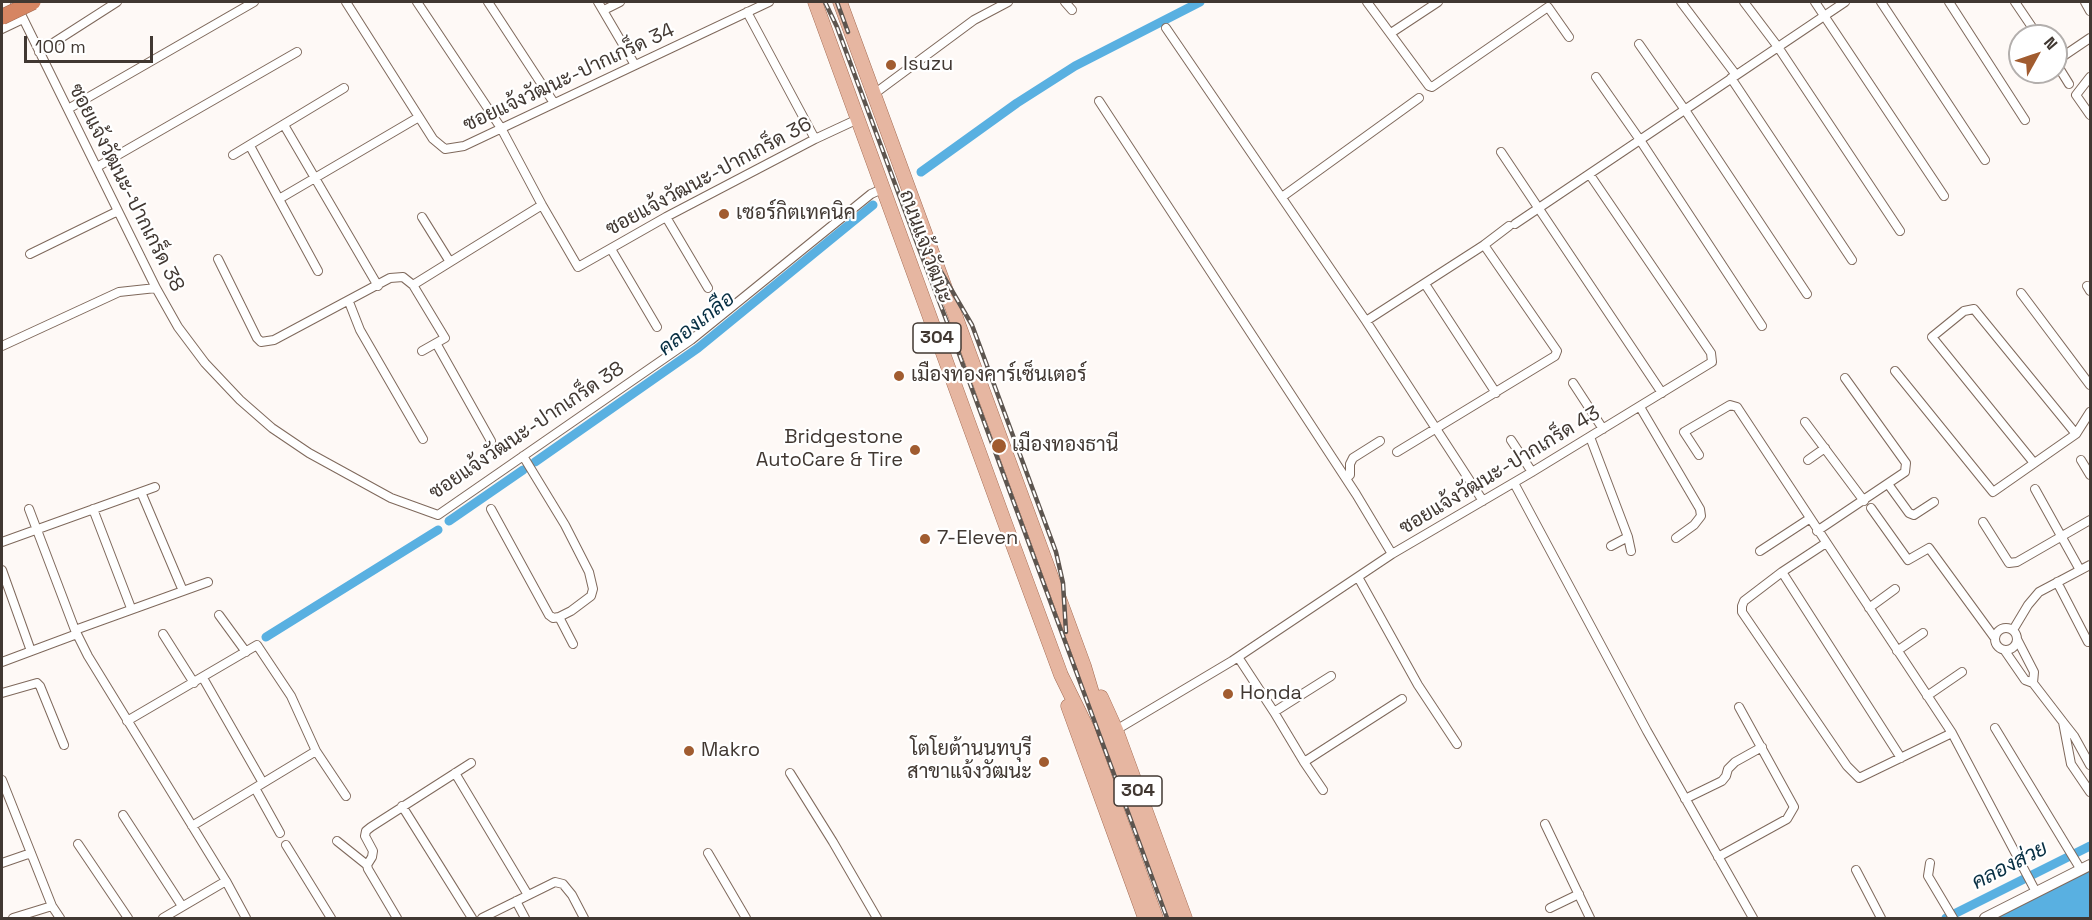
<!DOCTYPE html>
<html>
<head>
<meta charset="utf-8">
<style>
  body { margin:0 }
  #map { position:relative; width:2092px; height:920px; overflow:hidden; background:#fef9f6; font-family:"Space Grotesk",sans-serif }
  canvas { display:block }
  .frame { position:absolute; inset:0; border:3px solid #413832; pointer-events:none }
  .north { position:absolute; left:2008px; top:24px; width:60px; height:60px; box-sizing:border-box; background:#fff; border:2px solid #b3afad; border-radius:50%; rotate:50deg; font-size:16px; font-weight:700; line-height:24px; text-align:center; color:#413832 }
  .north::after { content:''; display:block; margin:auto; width:21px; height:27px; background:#a15c30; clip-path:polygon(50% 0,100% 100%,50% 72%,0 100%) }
  .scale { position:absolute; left:24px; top:36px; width:129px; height:27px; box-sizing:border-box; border:3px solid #413832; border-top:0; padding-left:8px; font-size:18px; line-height:21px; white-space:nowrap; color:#413832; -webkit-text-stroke:4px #fff; paint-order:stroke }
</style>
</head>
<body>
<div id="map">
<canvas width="2092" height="920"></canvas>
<div class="frame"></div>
<div class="north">N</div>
<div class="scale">100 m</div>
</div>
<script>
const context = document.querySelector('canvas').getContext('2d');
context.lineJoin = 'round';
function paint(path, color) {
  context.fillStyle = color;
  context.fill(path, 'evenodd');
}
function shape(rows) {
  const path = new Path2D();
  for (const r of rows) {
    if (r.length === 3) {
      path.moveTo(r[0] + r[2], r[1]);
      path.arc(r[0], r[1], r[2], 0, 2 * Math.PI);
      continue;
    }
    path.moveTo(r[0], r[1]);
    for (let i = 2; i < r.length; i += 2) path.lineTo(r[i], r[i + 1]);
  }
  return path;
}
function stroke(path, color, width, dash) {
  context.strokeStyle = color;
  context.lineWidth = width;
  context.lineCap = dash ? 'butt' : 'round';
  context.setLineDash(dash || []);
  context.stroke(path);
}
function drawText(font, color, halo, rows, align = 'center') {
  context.font = font + ' "Space Grotesk",Sarabun,sans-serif';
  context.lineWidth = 4.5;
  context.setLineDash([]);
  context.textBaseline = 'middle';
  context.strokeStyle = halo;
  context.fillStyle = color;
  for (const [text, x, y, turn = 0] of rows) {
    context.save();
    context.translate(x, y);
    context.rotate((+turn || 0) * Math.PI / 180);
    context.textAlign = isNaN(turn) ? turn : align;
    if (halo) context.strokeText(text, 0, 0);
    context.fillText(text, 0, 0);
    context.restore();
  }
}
const water = shape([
  [2090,870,2090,918,1996,918]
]);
const canal = shape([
  [921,172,1017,103,1075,66,1200,2],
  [535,462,698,348,873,205],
  [449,521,523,470],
  [266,637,438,530],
  [1946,918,2090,846]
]);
const minor = shape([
  [15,2,156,288,178,327,205,363,240,400,272,428,309,453,391,498,438,515,691,340,871,194,882,189],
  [346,2,433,139,445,149,464,146,769,2],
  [417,2,501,128,542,205,578,267,666,217,815,139,858,119],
  [488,2,554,103],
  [598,2,635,65],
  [1065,2,1072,10],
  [1367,2,1429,86,1432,87,1548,7,1569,37],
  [1681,2,1736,75],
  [1744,2,1778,47,1900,231],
  [1815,2,1944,196],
  [1881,2,1985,160],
  [1949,2,2025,120],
  [2015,2,2038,36],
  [2085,2,2090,11],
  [604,10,620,2],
  [747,12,815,139],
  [1166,28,1366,321,1483,501],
  [2,29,23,19],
  [1391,33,1438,2],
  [1639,44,1685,110,1807,294],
  [39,52,117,2],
  [2056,61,2090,38],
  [2056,63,2069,84],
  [1596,77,1640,140,1762,326],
  [2090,77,2076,95,2090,115],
  [1731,78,1852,260],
  [874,94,974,20,1008,2],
  [1099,101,1356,494,1392,554],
  [68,109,254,2],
  [284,125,378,286],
  [250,146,318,271],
  [1501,152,1662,393],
  [233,155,344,88],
  [97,167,297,52],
  [1282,197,1419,98],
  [279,199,419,117],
  [422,217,450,262],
  [666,217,708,288],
  [1515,224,1845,2],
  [611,249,657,327],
  [30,254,118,211],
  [218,259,257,338,261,342,274,340,390,278,403,277,413,285,445,338,422,351],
  [1425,284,1496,393],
  [413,285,542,205],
  [2087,286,2090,291],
  [2021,293,2090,385],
  [349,302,360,330,423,439],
  [1366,321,1484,245,1509,226],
  [436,343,491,441],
  [2,346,119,292,156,288],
  [1895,371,1993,492,2076,434,2090,412],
  [1573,383,1603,429],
  [1640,407,1700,509,1701,516,1694,525,1676,538],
  [1805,422,1864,501],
  [1590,437,1628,537,1631,551],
  [1511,440,1532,472],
  [1397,452,1555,356,1557,351,1484,245],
  [1699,455,1684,432,1730,405,1737,407,1952,733,2036,892],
  [1808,460,1825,448],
  [2081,460,2090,475],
  [2034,463,1932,337,1964,311,1974,309,2076,434],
  [1346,478,1350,475,1350,464,1353,458,1380,441],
  [1514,483,1647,731,1753,918],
  [1888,484,1909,513,1914,515,1934,502],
  [2035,489,2080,570],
  [141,492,183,591],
  [1871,508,1908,560,1929,548,1994,637],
  [29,509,75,630,88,656,226,881,246,918],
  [93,509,131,608],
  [491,509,549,615,553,618,559,617,571,611,591,596,593,589,589,572,565,525,523,456],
  [1983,522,2009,563,2017,562,2090,520],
  [1817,531,1905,472,1906,463,1845,378],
  [2,542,155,487],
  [1826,543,1782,572,1744,601,1742,606,1742,612,1847,766,1859,778,1952,733],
  [1611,546,1628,537],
  [1760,551,1809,519],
  [2,570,31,651],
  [1782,572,1901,758],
  [1358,577,1418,685,1457,744],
  [2057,582,2088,642],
  [1869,608,1895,589],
  [219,615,246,652],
  [559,617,573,644],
  [2006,639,11],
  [75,630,208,582],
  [2013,630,2028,605,2039,592,2090,565],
  [163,634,194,683],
  [2017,639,2034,672,2033,683],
  [1897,651,1923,633],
  [2005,651,2025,680,2033,683,2063,722],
  [1238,657,1274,712,1331,676],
  [2,662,77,634],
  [203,678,263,783],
  [2,693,37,683,40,686,64,745],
  [1927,696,1962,672],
  [1274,712,1304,762,1323,790],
  [127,721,257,645,291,696,316,751,346,796],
  [1995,728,2081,870],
  [1116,730,1232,661,1392,554,1532,472,1712,362,1711,353,1590,175],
  [1304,762,1402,699],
  [2090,765,2074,736,2063,722,2071,764,2090,792],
  [455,773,528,895],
  [790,773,833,842,877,918],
  [2,780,52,906,60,918],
  [255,788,280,833],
  [1685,799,1722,781,1726,776,1728,769,1735,762,1762,747],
  [402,806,472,918],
  [123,815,182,906],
  [1545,824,1590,918],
  [192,826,316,751],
  [337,841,367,865],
  [78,844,128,918],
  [286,845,331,918],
  [708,853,746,918],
  [1718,857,1787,819,1794,807,1739,707],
  [2,863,31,853],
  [1930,863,1928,876,1953,918],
  [1856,870,1881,918],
  [516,901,525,918],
  [1550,908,1579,894],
  [13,918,52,906],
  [163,918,226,881],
  [397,918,368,869,367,865,372,857,373,851,365,836,366,831,371,827,471,763],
  [482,918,555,882,563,884,572,895,584,918]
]);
const tertiary = shape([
  [1985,918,2090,865]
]);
const primary = shape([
  [815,2,1006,526,1061,675,1087,728,1156,918],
  [840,2,1084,666,1101,723,1175,918],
  [1101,697,1116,730,1185,918],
  [1068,706,1145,918]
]);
const rail = shape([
  [825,2,837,27,915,238,955,343,1167,918],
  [837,2,848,32],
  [918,221,930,253,972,325,1056,552,1063,583,1066,632]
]);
const motorwayBridge = shape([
  [2,17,33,2]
]);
const markers = [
  [891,65,6,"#a15c30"],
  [724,214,6,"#a15c30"],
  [899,376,6,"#a15c30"],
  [999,446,8,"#a15c30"],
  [915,450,6,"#a15c30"],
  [925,539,6,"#a15c30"],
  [1228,694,6,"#a15c30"],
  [689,751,6,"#a15c30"],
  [1044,762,6,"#a15c30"]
];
const shields = [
  [937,338,48],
  [1138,791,48]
];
const shieldNames = [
  ["304",937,338],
  ["304",1138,791]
];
const poiNames = [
  ["Isuzu",903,65],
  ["เซอร์กิตเทคนิค",736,214],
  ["เมืองทองคาร์เซ็นเตอร์",911,376],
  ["Bridgestone",903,438,"right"],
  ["AutoCare & Tire",903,461,"right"],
  ["เมืองทองธานี",1012,446],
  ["7-Eleven",937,539],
  ["Honda",1240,694],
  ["โตโยต้านนทบุรี",1032,750,"right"],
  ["สาขาแจ้งวัฒนะ",1032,773,"right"],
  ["Makro",701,751]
];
const streetNames = [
  ["ซอยแจ้งวัฒนะ-ปากเกร็ด 34",569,78,-25],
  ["ซอยแจ้งวัฒนะ-ปากเกร็ด 36",709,177,-28],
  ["ซอยแจ้งวัฒนะ-ปากเกร็ด 38",126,188,63],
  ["ถนนแจ้งวัฒนะ",925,247,70],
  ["ซอยแจ้งวัฒนะ-ปากเกร็ด 38",527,431,-34],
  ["ซอยแจ้งวัฒนะ-ปากเกร็ด 43",1500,471,-31]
];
const waterNames = [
  ["คลองเกลือ",697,324,-38],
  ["คลองส่วย",2010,866,-27]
];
paint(water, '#59b0e1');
stroke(canal, '#59b0e1', 9);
stroke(minor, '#7f695c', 10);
stroke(tertiary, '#7f695c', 12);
stroke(primary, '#a26a51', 15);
stroke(minor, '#fff', 8);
stroke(tertiary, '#fff', 10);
stroke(primary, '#e6b6a1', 14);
stroke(rail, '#5d554f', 4.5);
stroke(rail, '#fff', 2, [7]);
stroke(motorwayBridge, '#a26a51', 16, []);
stroke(motorwayBridge, '#d68562', 15);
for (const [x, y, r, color] of markers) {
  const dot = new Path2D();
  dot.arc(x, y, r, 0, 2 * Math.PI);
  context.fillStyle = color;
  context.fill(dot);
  stroke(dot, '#fff', 2);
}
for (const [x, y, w] of shields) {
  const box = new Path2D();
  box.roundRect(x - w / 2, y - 15, w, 30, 4.5);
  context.fillStyle = '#fff';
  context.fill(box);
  stroke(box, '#413832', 1.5);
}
drawText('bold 18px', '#413832', null, shieldNames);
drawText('20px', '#413832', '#fff', poiNames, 'left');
drawText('20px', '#413832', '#fff', streetNames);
drawText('italic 21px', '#072f43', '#fff', waterNames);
</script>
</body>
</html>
